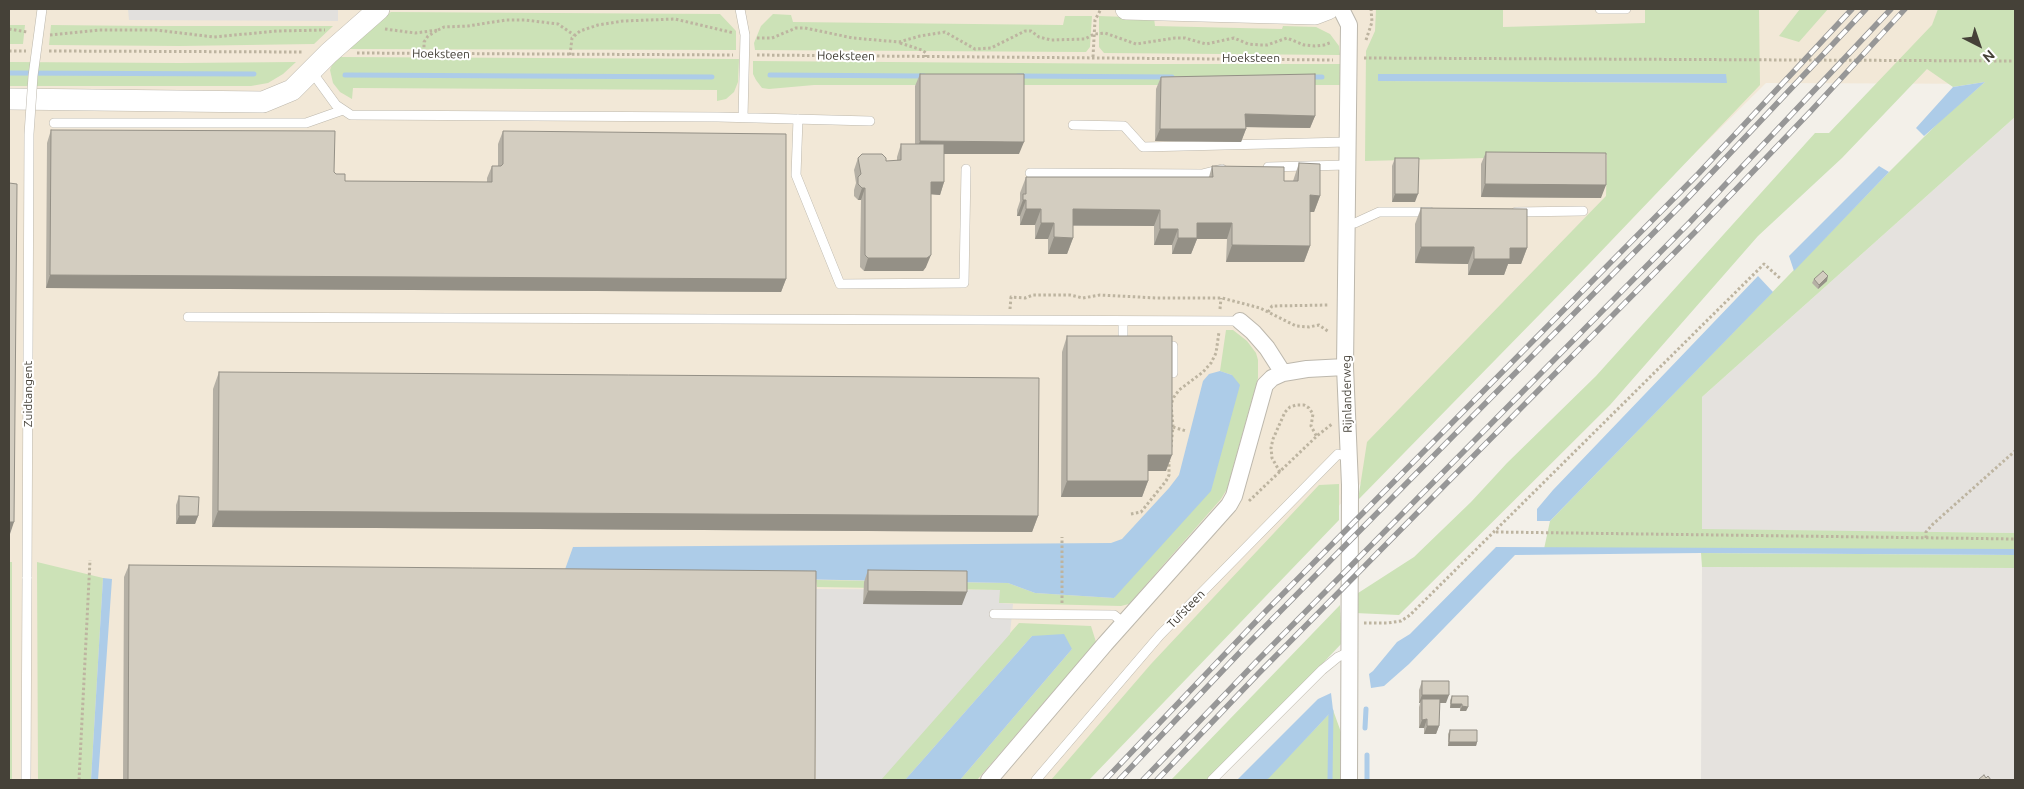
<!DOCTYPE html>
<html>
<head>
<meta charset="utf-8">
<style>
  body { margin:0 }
  #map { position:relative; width:2024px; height:789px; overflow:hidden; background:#f3f0e9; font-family:Ubuntu,sans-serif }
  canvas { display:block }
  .frame { position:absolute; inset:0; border:10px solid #454138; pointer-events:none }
  .north { position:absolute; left:1954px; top:20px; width:50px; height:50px; -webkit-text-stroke:4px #fff; paint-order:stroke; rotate:139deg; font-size:14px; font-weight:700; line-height:20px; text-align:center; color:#454138 }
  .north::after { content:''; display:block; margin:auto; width:18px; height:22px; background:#454138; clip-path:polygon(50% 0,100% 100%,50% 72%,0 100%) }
</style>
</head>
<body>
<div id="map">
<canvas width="2024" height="789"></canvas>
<div class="frame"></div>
<div class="north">N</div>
</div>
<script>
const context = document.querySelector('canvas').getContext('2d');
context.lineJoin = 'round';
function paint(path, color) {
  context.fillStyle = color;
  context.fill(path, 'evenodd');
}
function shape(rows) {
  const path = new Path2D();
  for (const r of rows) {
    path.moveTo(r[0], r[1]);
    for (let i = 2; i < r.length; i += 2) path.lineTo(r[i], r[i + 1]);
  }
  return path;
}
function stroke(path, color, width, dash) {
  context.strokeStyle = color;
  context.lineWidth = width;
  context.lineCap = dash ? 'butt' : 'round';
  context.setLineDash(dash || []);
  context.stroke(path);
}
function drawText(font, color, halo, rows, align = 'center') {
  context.font = font + ' Ubuntu,sans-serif';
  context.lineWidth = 4;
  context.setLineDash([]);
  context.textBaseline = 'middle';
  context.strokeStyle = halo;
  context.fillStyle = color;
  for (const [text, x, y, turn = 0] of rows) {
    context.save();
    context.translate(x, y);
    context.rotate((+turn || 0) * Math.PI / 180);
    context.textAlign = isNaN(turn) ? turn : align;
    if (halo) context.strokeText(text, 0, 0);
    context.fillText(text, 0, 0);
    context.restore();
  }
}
const commercial = shape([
  [9,9,2015,9,2015,84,1766,83,1349,495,1084,780,9,780]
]);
const industrial = shape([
  [2015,117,2015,533,1702,530,1702,397],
  [1702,567,2015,568,2015,780,1701,780]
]);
const green = shape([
  [1376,9,1503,9,1503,27,1645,23,1645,9,1759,9,1760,85,1589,264,1358,500,1367,442,1606,196,1607,155,1365,161,1366,51,1375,31],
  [1726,74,1726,83,1378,81,1379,74],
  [1800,9,1828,9,1799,42,1779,36],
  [1938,9,2015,9,2015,117,1702,397,1702,529,2015,533,2015,549,1544,549,1550,521,1889,172,1942,119,1985,82,1953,87,1927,69,1842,158,1758,236,1610,405,1399,615,1355,613,1355,595,1414,557,1471,502,1507,463,1596,376,1815,133,1829,133,1932,25],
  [391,12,720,14,736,31,736,50,347,49,376,22],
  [773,14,791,15,793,22,1063,25,1065,16,1092,16,1090,47,1086,52,755,50,754,43,761,26],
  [1099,16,1154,18,1155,26,1282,29,1283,26,1316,27,1330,34,1339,46,1340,55,1104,53,1099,47],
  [9,25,25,25,23,44,9,44],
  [51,25,147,26,333,26,314,44,180,46,49,45],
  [339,57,739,59,738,82,734,92,726,99,717,101,717,90,353,88,352,99,340,92,333,83,330,70,333,62],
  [753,61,1155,64,1342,64,1340,85,814,85,769,89,762,88,756,80,753,74],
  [9,62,180,63,296,62,283,74,268,83,251,86,9,86],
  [1226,330,1233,330,1247,341,1256,353,1258,360,1258,378,1227,489,1221,499,1129,604,1121,606,998,603,999,590,817,587,816,580,1008,583,1035,593,1114,598,1232,375,1220,371],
  [1339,484,1339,520,1089,780,1051,780,1151,664,1319,485],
  [1701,553,2015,555,2015,568,1702,567],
  [9,562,12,562,12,780,9,780],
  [37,562,103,578,91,780,38,780],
  [1340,605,1342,643,1305,682,1207,780,1171,780],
  [1019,623,1091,626,1096,642,977,780,960,780,1072,649,1032,636,905,780,880,780],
  [1333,710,1342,735,1341,780,1266,780]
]);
const parking = shape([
  [128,9,338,9,338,21,129,20],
  [816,589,1000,590,999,603,1013,604,1010,634,881,780,816,780]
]);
const water = shape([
  [1378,74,1726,74,1727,83,1378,81],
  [1985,82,1924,136,1916,128,1953,87],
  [1879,166,1889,172,1794,271,1789,256],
  [1758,276,1773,292,1550,521,1537,521,1537,509,1553,490],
  [1220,371,1232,375,1240,385,1211,491,1114,598,1035,593,1008,583,563,575,573,547,1111,543,1122,539,1169,488,1179,475,1203,381,1209,374],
  [1496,547,2015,549,2015,555,1701,553,1515,555,1409,664,1384,686,1371,688,1369,674,1373,671,1397,642,1410,634],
  [103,578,112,579,98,780,91,780],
  [1064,634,1072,649,960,780,905,780,1032,636],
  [1331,693,1333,710,1269,778,1266,780,1237,780,1318,699]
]);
const stream = shape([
  [9,73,254,74],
  [345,75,712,77],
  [770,75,924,76],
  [1018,76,1172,77],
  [1310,77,1322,77],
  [1365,728,1366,709],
  [1330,780,1331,711],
  [1367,780,1367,755]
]);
const path = shape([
  [9,29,27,32],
  [385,29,415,33,438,30,428,36,424,42,424,54],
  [438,30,444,27,468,26,506,20,525,20,558,24,574,35],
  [50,35,99,30,156,30,214,37,277,31,325,30],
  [757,38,772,38,796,28,805,28,853,38,899,42,920,36,945,32,975,49,991,48,1025,31,1031,31,1039,37,1051,40,1085,39,1094,34,1105,33,1136,44,1175,38,1185,38,1206,44,1234,38,1248,44,1260,45,1267,45,1287,38,1304,45,1315,46,1324,45,1332,42],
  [1366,40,1372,22,1371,9],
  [900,43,922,50,926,53,926,57],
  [9,51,26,51],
  [49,51,303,52],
  [357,53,733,55],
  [570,55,572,38,580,31,598,25,623,21,675,19,734,33],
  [757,55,1333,60],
  [1093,57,1095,20,1101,9],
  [1364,58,2015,61],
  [1010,309,1011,297,1025,298,1033,295,1070,295,1083,298,1100,295,1157,298,1222,298,1260,308,1296,326,1309,327,1319,325,1329,332],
  [1220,309,1221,298],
  [1268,312,1272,306,1329,305],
  [1173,427,1186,431],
  [1171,447,1173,426,1171,404,1174,397,1179,390,1203,372,1211,363,1216,353,1219,332],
  [1280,472,1272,458,1271,448,1273,439,1285,412,1290,407,1296,405,1304,405,1309,408,1313,414,1311,426,1317,437],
  [1249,501,1318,435,1332,424],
  [1131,514,1141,512,1166,481,1169,475,1169,461],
  [1496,532,2015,539],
  [1926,538,1926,532,1933,524,2015,451],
  [1062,603,1062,537],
  [1364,623,1388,623,1401,621,1410,615,1764,264,1781,279],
  [79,780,90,560]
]);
const service = shape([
  [740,9,745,35,743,117],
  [1600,9,1626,9],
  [312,72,336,105,351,115,718,117,870,121],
  [798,119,796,175,840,284,964,283,966,169],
  [54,123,306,123,343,110],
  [1073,125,1124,126,1143,147,1347,142],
  [1268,167,1347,165],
  [1030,173,1202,174,1222,169],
  [1516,212,1583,211],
  [1347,223,1355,223,1379,212,1430,212],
  [188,317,1240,321],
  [1123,321,1123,346,1125,346],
  [1161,346,1173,346,1173,373],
  [994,614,1114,615,1124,623],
  [26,780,27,577],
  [1036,780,1160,635,1338,454,1348,457],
  [1212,780,1322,670,1338,657,1349,652]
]);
const minor = shape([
  [1341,9,1349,25,1345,367,1350,485,1349,780],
  [1240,321,1253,332,1267,348,1283,373],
  [989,780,1105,644,1229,505,1234,496,1265,385,1272,378,1283,373,1307,369,1345,367]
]);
const tertiary = shape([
  [1126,9,1315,14,1328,9],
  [9,99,263,102,292,90,329,53,379,9]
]);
const rail = shape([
  [1105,780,1266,611,1699,173,1852,9],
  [1119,780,1245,647,1687,199,1866,9],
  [1143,780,1256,662,1690,222,1891,9],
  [1157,780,1258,674,1698,229,1811,111,1905,9]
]);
const serviceBridge = shape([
  [27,577,29,134,33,76,42,9]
]);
const wall = shape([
  [920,74,1019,154,944,154,944,182,940,195,931,194,926,267,923,271,864,271,860,267,861,200,858,200,854,196,854,190,856,183,854,170,858,158,886,161,897,161,897,157,901,144,915,144,915,86],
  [1161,77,1315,116,1310,128,1246,127,1246,129,1241,142,1155,141,1156,89],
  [51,130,334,172,345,181,487,182,487,178,492,166,498,166,498,144,503,131,786,279,781,292,46,288,47,143],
  [1486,152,1601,198,1481,197,1481,164],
  [1395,158,1415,202,1392,202,1392,166],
  [1299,163,1320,196,1314,212,1310,212,1310,246,1304,262,1226,262,1227,239,1197,239,1191,254,1172,254,1172,245,1154,245,1154,226,1073,226,1073,238,1067,254,1048,254,1048,239,1035,239,1035,225,1020,225,1020,216,1017,216,1017,210,1020,201,1020,193,1026,177,1209,177,1212,166,1284,181,1293,181],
  [1421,208,1527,248,1521,264,1508,264,1504,275,1468,275,1468,264,1415,263,1415,224],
  [1814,279,1827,281,1818,289,1812,283],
  [1067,336,1166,471,1148,471,1148,481,1142,497,1061,497,1062,352],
  [219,372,1038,516,1032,532,212,527,213,389],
  [179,496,198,516,195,524,176,524,176,505],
  [129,565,815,780,123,780,124,577],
  [868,570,962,605,863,604,864,582],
  [1422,681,1446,703,1440,703,1439,726,1436,734,1424,734,1424,728,1419,728,1419,707,1420,703,1419,703,1419,690],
  [1452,696,1468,707,1466,711,1460,711,1460,708,1450,708,1450,700],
  [1450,730,1477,742,1476,746,1448,746,1448,734]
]);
const shadedWall = shape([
  [1245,114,1315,116,1310,128,1241,127],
  [1160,129,1246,129,1241,142,1155,141],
  [920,141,1024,142,1019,154,915,154],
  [931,182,944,182,940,195,927,194],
  [1485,184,1606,185,1601,198,1481,197],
  [862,188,865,188,861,200,858,200],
  [1395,194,1418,194,1415,202,1392,202],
  [1310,195,1320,196,1314,212,1304,212],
  [1023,200,1026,200,1020,216,1017,216],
  [1026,209,1041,209,1035,225,1020,225],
  [1073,209,1160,210,1154,226,1067,225],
  [1041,223,1054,223,1048,239,1035,239],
  [1197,223,1232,223,1227,239,1197,239,1191,254,1172,254,1178,238],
  [1160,229,1178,229,1172,245,1154,245],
  [1054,237,1073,238,1067,254,1048,254],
  [1232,245,1310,246,1304,262,1226,262],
  [1421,247,1474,247,1468,264,1415,263],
  [1510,248,1527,248,1521,264,1508,264,1504,275,1468,275,1474,259],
  [931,255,926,267,923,271,864,271,868,258],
  [50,275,786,279,781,292,46,288],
  [1828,276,1827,281,1818,289,1819,285],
  [1148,455,1172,455,1166,471,1142,471],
  [1067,481,1148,481,1142,497,1061,497],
  [218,511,1038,516,1032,532,212,527],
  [179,516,198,516,195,524,176,524],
  [9,522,14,522,10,534,9,534],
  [868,591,967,592,962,605,863,604],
  [1422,695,1449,695,1446,703,1422,703,1422,699,1420,703,1419,703],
  [1451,704,1462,704,1460,708,1450,708],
  [1462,706,1468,707,1466,711,1460,711],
  [1427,719,1424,728,1419,728,1422,720],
  [1427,726,1439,726,1436,734,1424,734],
  [1449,742,1477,742,1476,746,1448,746]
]);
const building = shape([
  [920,74,1024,74,1024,142,920,141,920,74],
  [1315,74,1315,116,1245,114,1246,129,1160,129,1161,77,1315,74],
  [51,130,335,131,334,172,336,174,345,174,345,181,492,182,492,166,501,166,503,164,503,131,786,134,786,279,50,275,51,130],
  [901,144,944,144,944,182,931,182,931,255,927,258,868,258,865,255,865,188,862,188,858,184,858,177,861,174,858,158,862,154,882,154,886,158,886,161,901,160,901,144],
  [1486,152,1606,153,1606,185,1485,184,1486,152],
  [1395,158,1419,158,1418,194,1395,194,1395,158],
  [1299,163,1320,164,1320,196,1310,195,1310,246,1232,245,1232,223,1197,223,1197,238,1178,238,1178,229,1160,229,1160,210,1073,209,1073,238,1054,237,1054,223,1041,223,1041,209,1026,209,1026,200,1023,200,1023,194,1026,194,1026,177,1213,177,1212,166,1284,167,1284,181,1298,181,1299,163],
  [9,183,17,184,14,522,9,522,9,183],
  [1421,208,1527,209,1527,248,1510,248,1510,259,1474,259,1474,247,1421,247,1421,208],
  [1823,271,1828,276,1819,285,1814,279,1823,271],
  [1067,336,1172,336,1172,455,1148,455,1148,481,1067,481,1067,336],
  [219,372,1039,378,1038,516,218,511,219,372],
  [179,496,199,497,198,516,179,516,179,496],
  [129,565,816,571,815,780,128,780,129,565],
  [868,570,967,571,967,592,868,591,868,570],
  [1422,681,1449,681,1449,695,1422,695,1422,681],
  [1452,696,1468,696,1468,707,1462,706,1462,704,1451,704,1452,696],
  [1422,699,1440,699,1439,726,1427,726,1427,719,1422,720,1422,699],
  [1450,730,1477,730,1477,742,1449,742,1450,730],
  [1984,775,1986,778,1988,776,1991,780,1980,780,1979,779,1984,775]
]);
const streetNames = [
  ["Hoeksteen",441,54,1],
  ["Hoeksteen",846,56,1],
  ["Hoeksteen",1251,58],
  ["Zuidtangent",28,394,-90],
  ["Rijnlanderweg",1347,394,-91],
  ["Tufsteen",1186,609,-46]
];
paint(commercial, '#f2e8d7');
paint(industrial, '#e5e2de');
paint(green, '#cce2b7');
paint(parking, '#e2e0dd');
paint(water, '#adcce8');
stroke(stream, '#adcce8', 5);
stroke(service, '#bdb8ad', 10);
stroke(minor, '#bdb8ad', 18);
stroke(tertiary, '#bdb8ad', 22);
stroke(path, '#bdb4a0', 3, [2.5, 2.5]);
stroke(service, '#fff', 9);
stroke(minor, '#fff', 16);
stroke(tertiary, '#fff', 21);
stroke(rail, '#979797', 5.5);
stroke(rail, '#fff', 4, [11]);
stroke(serviceBridge, '#bdb8ad', 10, []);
stroke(serviceBridge, '#fff', 9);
paint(wall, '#b5b0a5');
paint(shadedWall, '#949086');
paint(building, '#d3cdc0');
stroke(building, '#949086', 1);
drawText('12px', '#454138', '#fff', streetNames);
</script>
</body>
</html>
